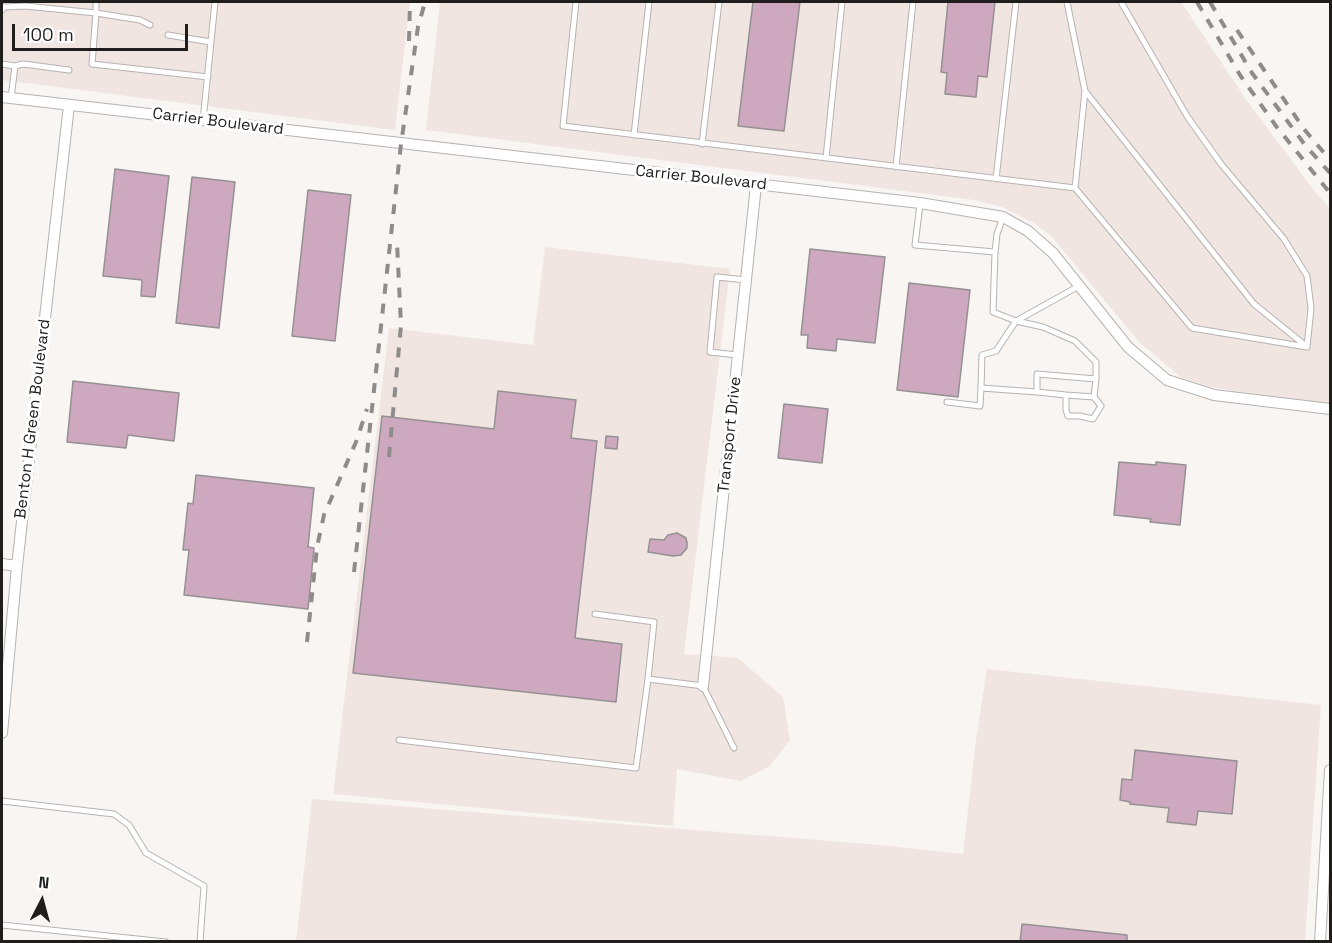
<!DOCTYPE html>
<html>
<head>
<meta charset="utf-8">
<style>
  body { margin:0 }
  #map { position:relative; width:1332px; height:943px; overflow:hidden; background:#f8f5f3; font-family:"Space Grotesk",sans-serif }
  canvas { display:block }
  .frame { position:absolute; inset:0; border:3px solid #1f1e1d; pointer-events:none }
  .north { position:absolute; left:12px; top:871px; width:60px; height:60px; -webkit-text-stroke:4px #fff; paint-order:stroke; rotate:6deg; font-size:16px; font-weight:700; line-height:24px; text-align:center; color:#1f1e1d }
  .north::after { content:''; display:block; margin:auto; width:21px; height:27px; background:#1f1e1d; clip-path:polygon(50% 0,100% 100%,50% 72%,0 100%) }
  .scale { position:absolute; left:12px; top:24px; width:176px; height:27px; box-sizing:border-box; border:3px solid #1f1e1d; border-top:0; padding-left:8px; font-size:18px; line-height:21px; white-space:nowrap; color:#1f1e1d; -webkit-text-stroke:4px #fff; paint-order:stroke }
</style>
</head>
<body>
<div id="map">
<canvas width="1332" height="943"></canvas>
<div class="frame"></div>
<div class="north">N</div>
<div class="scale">100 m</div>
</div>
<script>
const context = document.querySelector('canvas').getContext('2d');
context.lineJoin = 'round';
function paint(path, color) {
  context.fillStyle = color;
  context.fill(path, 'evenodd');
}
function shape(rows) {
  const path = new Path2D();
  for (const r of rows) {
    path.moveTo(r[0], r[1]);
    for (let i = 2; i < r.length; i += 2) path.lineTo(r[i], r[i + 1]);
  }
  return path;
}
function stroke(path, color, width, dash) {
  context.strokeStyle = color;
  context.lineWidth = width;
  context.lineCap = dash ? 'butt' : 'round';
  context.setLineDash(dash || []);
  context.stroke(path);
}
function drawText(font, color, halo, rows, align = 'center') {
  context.font = font + ' "Space Grotesk",sans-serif';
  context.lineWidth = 6;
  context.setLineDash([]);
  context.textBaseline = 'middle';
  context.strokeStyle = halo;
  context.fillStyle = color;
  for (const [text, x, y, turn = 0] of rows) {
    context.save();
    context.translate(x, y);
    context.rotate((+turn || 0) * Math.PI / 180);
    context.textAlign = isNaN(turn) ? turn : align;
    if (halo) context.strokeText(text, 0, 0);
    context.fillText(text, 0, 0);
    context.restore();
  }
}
const built = shape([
  [2,2,410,2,395,130,2,80],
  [440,2,1181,2,1245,98,1316,193,1330,208,1330,406,1211,387,1182,378,1140,343,1052,237,1034,223,1002,207,974,200,426,130],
  [545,247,730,269,684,654,738,658,783,697,790,740,769,767,741,781,677,769,673,826,333,794,389,328,533,345],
  [987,669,1321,705,1305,941,296,942,312,799,879,845,963,854,976,740]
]);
const building = shape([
  [753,2,800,2,784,131,738,126,753,2],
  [948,2,995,2,987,77,978,76,976,97,945,94,947,73,941,72,948,2],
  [115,169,169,176,155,297,141,296,142,280,103,276,115,169],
  [192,177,235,182,219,328,176,323,192,177],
  [308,190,351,195,335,341,292,336,308,190],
  [810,249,885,257,875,343,837,339,836,351,807,348,808,335,801,335,810,249],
  [909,283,970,290,958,397,897,390,909,283],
  [73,381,179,393,174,441,128,435,126,448,67,442,73,381],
  [498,391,576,400,571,438,597,441,575,638,622,644,616,702,353,673,382,416,494,429,498,391],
  [784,404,828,409,822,463,778,458,784,404],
  [606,436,618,437,617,449,605,448,606,436],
  [1119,462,1156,465,1156,462,1186,465,1180,525,1150,522,1151,519,1114,515,1119,462],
  [196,475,314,488,308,547,314,548,308,609,184,595,189,550,183,550,188,503,193,504,196,475],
  [677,533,686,538,687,543,687,548,681,555,673,556,648,552,650,539,664,540,668,535,677,533],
  [1135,750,1237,761,1232,814,1198,811,1196,825,1167,822,1169,808,1130,804,1130,802,1120,800,1122,779,1132,780,1135,750],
  [1022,924,1127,935,1127,942,1020,942,1022,924]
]);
const lane = shape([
  [576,2,563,126,1075,188,1192,328,1307,347],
  [1067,2,1085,91],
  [1121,2,1187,116,1221,164,1284,239,1307,276,1311,308,1307,347],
  [2,10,4,7,25,6,96,13,96,2],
  [150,25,140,20,96,13,92,64,208,77],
  [168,35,211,42],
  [2,64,15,66],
  [11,98,15,66,23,64,69,70],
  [203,121,215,2],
  [634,135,649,2],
  [702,144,719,2],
  [826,158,842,2],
  [896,167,913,2],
  [996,179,1016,2],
  [1075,188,1085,91,1254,304,1306,346],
  [920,204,915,245,995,252],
  [1003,217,997,234,995,252,993,312,1016,321,1079,286],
  [1016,321,1043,327,1075,341,1096,362,1096,379,1037,374,1037,392,981,388,982,355,996,351,1016,321],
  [737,355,710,352,717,277,746,280],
  [1037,392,1066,395],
  [1094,397,1066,395,1066,410,1068,416,1080,416,1093,419,1101,406,1094,397,1096,379],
  [947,402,980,406,981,388],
  [595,614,654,622,648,679,703,686,734,748],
  [399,740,636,768,648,679],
  [2,801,114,814,129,825,146,853,204,886,200,942],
  [2,925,166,942]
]);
const street = shape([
  [2,97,920,203,1003,217,1028,231,1053,253,1128,347,1167,380,1214,395,1330,409],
  [2,564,17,566],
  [703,686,756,185],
  [2,733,17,566,69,105],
  [1320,942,1330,770]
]);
const rail = shape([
  [1197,2,1240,75,1276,126,1330,193],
  [1210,2,1252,73,1305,145,1330,173],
  [1237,30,1304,129,1325,154],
  [409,41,410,2],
  [389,457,401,325,397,243],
  [354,572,401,144,418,27,425,2],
  [307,642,317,547,324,515,356,442,367,409]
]);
const streetNames = [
  ["Carrier Boulevard",218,122,7],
  ["Carrier Boulevard",701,178,6],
  ["Benton H Green Boulevard",33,419,-83],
  ["Transport Drive",730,435,-84]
];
paint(built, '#f1e5e1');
paint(building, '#cda8bf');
stroke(building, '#949193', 1.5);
stroke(lane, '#b6b3b1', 7);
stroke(street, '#b6b3b1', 12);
stroke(lane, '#fff', 5);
stroke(street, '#fff', 10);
stroke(rail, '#8e8c8a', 4, [10, 10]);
drawText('16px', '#1f1e1d', '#fff', streetNames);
</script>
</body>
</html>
